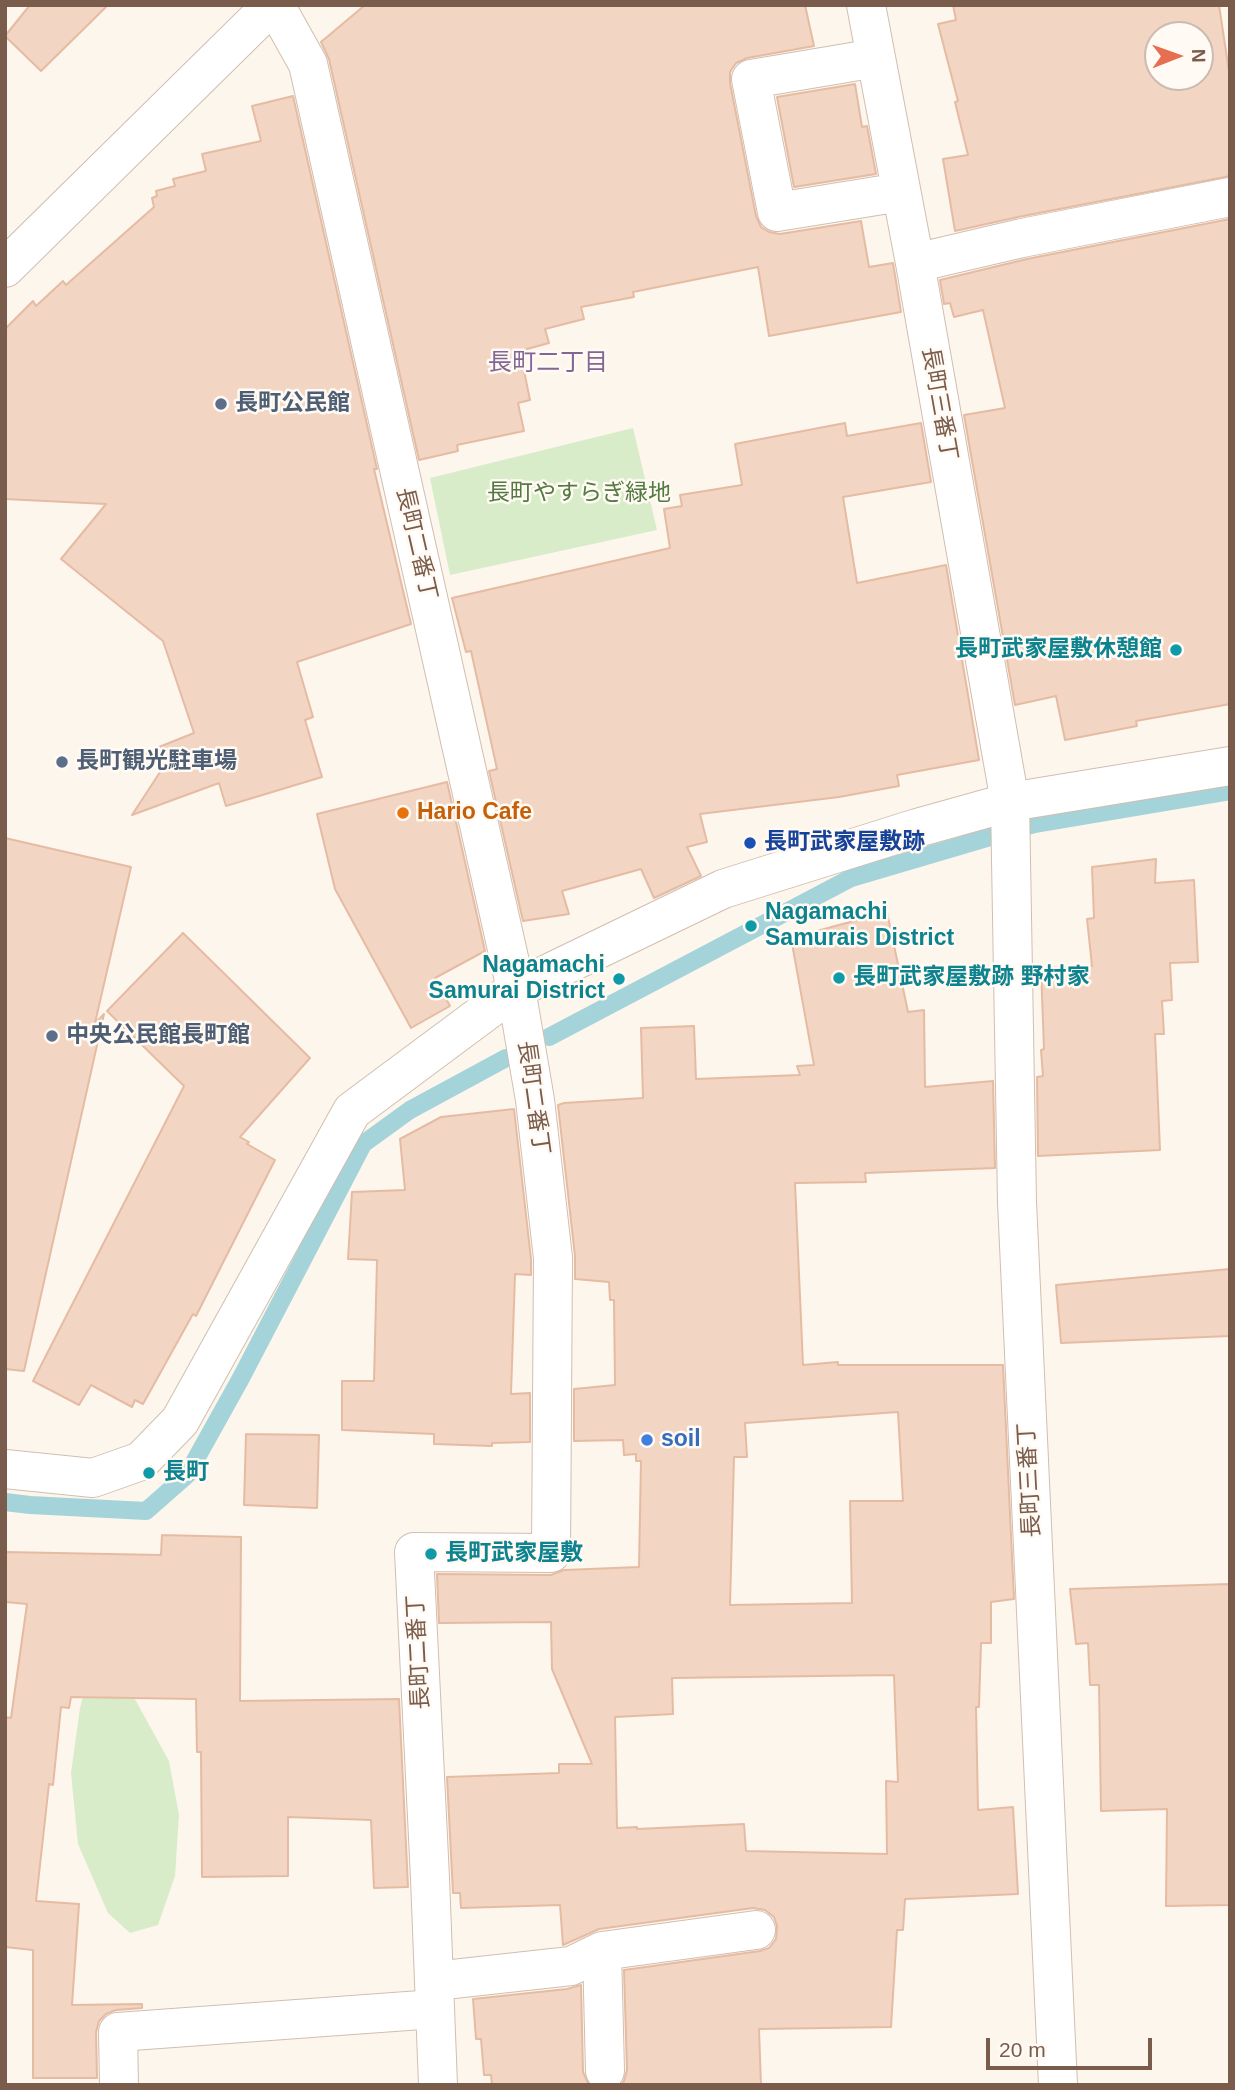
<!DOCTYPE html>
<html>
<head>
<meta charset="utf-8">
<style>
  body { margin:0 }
  #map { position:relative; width:1235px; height:2090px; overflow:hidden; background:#fdf6ec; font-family:Helvetica,sans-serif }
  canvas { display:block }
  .frame { position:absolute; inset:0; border:7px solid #7a5c4d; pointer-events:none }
  .north { position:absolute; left:1144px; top:21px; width:70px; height:70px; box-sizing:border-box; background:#fffaf3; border:2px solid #cabbb1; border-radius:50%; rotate:89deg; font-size:19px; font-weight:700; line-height:28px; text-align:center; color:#7a5c4d }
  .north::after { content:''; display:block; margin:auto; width:24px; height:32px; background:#e76f51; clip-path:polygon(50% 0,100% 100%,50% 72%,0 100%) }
  .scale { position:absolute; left:986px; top:2038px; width:166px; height:32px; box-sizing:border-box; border:4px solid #7a5c4d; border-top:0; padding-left:9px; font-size:21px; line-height:24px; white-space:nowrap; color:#7a5c4d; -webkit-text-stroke:5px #fffaf3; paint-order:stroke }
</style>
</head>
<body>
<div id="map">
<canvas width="1235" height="2090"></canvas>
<div class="frame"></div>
<div class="north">N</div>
<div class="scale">20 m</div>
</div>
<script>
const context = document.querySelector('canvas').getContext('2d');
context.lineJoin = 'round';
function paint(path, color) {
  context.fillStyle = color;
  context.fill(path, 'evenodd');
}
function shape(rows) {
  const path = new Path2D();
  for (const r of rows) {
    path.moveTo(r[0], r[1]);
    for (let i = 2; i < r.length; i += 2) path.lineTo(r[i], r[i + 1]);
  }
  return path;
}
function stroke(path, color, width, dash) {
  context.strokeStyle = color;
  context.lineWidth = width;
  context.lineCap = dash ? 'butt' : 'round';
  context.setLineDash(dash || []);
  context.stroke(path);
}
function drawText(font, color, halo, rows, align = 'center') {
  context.font = font + ' Helvetica,"Noto Sans JP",sans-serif';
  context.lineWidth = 5;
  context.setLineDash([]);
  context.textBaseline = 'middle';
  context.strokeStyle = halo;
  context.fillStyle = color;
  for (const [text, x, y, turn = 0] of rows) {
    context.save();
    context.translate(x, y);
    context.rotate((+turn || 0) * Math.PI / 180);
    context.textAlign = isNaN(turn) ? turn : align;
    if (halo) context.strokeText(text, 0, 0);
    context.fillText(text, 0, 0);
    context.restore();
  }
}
const green = shape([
  [633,428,657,530,450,575,430,478],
  [90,1669,131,1692,169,1761,179,1815,175,1876,158,1925,130,1933,108,1913,78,1844,71,1773,80,1708]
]);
const stream = shape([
  [549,1037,851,878,1034,824,1230,791],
  [5,1502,30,1505,146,1511,187,1475,241,1378,363,1144,410,1110,506,1058]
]);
const building = shape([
  [30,5,108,5,41,71,5,36,30,5],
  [365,5,805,5,814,46,747,58,736,63,730,72,730,83,756,216,761,227,769,232,780,234,861,221,869,267,893,263,901,312,769,336,758,267,633,292,634,297,581,307,584,319,545,329,549,343,520,351,530,400,518,403,524,431,457,445,458,451,419,460,329,59,321,42,365,5],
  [953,5,1219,5,1230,78,1230,176,1018,217,955,231,943,159,968,155,955,102,958,101,938,24,956,20,953,5],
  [1158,35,1200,35,1200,77,1158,77,1158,35],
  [855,84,862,127,867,126,876,174,794,187,777,97,855,84],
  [293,96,377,469,374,469,411,624,297,662,313,717,305,720,322,777,226,806,219,783,132,815,164,766,144,753,194,733,163,641,61,559,106,504,5,499,5,329,33,301,36,306,63,281,66,285,154,207,152,198,157,196,156,191,175,186,173,179,206,171,202,154,261,141,252,106,293,96],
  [1230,219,1230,704,1136,721,1137,726,1065,740,1056,696,1015,705,964,415,1005,408,983,310,954,317,950,303,944,304,940,280,1027,259,1230,219],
  [845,423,847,436,921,423,931,482,843,497,857,583,946,565,979,760,897,775,899,786,839,797,700,814,707,842,687,847,701,876,654,898,641,869,562,891,569,914,523,921,489,771,497,769,471,651,466,652,452,598,670,548,664,509,682,506,680,495,742,485,735,444,845,423],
  [447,782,485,951,435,978,450,1006,411,1028,335,889,317,814,447,782],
  [5,838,131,867,95,1023,104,1014,24,1371,5,1369,5,838],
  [1156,859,1155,883,1194,880,1198,962,1170,963,1172,1000,1162,1001,1164,1034,1155,1034,1160,1150,1038,1156,1037,1077,1043,1076,1041,1050,1044,1049,1041,968,1092,966,1087,919,1094,918,1092,867,1156,859],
  [887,912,908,1012,924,1010,925,1087,993,1081,995,1168,865,1173,866,1182,795,1183,803,1365,838,1362,838,1365,1003,1365,1014,1599,991,1602,991,1643,981,1643,979,1707,976,1707,978,1810,1013,1807,1018,1894,905,1899,903,1930,897,1930,891,2027,759,2029,761,2085,621,2085,624,2081,627,2070,624,1970,760,1951,769,1948,776,1939,777,1926,774,1917,765,1910,753,1908,599,1929,563,1945,560,1905,461,1908,460,1893,453,1893,447,1777,559,1773,559,1764,592,1764,552,1669,551,1622,439,1623,437,1574,551,1575,564,1570,639,1567,641,1461,636,1461,636,1454,624,1455,623,1440,574,1441,574,1389,615,1385,614,1300,610,1300,609,1282,575,1279,575,1256,558,1105,564,1103,643,1098,641,1028,694,1026,696,1079,800,1075,797,1066,814,1065,791,938,887,912],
  [898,1412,903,1501,850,1501,852,1603,730,1605,734,1457,747,1457,745,1423,898,1412],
  [894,1675,898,1782,886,1781,887,1854,746,1851,744,1824,637,1829,637,1827,617,1828,615,1717,673,1714,672,1678,894,1675],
  [183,933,310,1058,240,1137,249,1142,247,1144,275,1160,196,1316,193,1314,143,1404,135,1400,132,1407,91,1385,79,1405,33,1381,184,1086,107,1011,183,933],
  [514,1109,531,1259,531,1275,515,1274,511,1394,530,1393,530,1442,492,1443,492,1446,434,1444,434,1434,342,1430,342,1381,374,1381,377,1260,348,1259,352,1192,405,1190,400,1139,441,1117,514,1109],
  [1230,1269,1230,1336,1061,1343,1056,1285,1230,1269],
  [246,1434,319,1435,317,1508,244,1505,246,1434],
  [162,1535,241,1537,240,1701,399,1699,408,1887,374,1888,371,1820,288,1817,288,1876,202,1877,201,1752,197,1752,196,1699,71,1697,69,1708,61,1707,53,1785,49,1784,36,1901,79,1904,72,2005,142,2004,142,2008,116,2010,106,2014,99,2021,96,2032,97,2078,33,2078,33,1950,5,1947,5,1717,11,1718,27,1604,5,1602,5,1552,161,1555,162,1535],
  [1230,1584,1230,1905,1166,1906,1167,1809,1101,1811,1099,1685,1090,1685,1088,1643,1076,1644,1070,1589,1230,1584],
  [581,1985,583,2072,589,2085,492,2085,491,2075,484,2075,481,2039,476,2039,473,1999,567,1989,581,1985]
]);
const minor = shape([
  [275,5,308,64,516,989,535,1100,553,1258,551,1553,414,1552,430,1878,438,2085],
  [866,5,915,263,1010,802,1017,1202,1058,2085],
  [876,58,751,79,777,212,901,192],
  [915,263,1022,238,1230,197],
  [5,268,272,5],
  [5,1469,93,1478,141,1461,180,1421,352,1111,516,989,723,889,917,828,1010,802,1230,766],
  [602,1951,605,2071],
  [435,1981,571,1966,602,1951,756,1930],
  [119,2085,118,2032,435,2009]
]);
const markers = [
  [221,404,7,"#5c6f8a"],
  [1176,650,7,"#0f9aa8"],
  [62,762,7,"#5c6f8a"],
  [403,813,7,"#e8710a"],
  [750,843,7,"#1a4fb4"],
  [751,926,7,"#0f9aa8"],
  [839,978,7,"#0f9aa8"],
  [619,979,7,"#0f9aa8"],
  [52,1036,7,"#5c6f8a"],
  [647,1440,7,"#3f7fe0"],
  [149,1473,7,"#0f9aa8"],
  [431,1554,7,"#0f9aa8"]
];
const serviceNames = [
  ["長町公民館",235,404],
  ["長町観光駐車場",76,762],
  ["中央公民館長町館",66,1036]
];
const streetNames = [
  ["長町三番丁",939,404,80],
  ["長町二番丁",416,544,77],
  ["長町二番丁",533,1098,82],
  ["長町三番丁",1030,1480,-93],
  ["長町二番丁",419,1652,-93]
];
const parkNames = [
  ["長町やすらぎ緑地",579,494]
];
const cultureNames = [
  ["長町武家屋敷休憩館",1162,650,"right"],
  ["Nagamachi",765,913],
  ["Samurais District",765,939],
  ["Nagamachi",605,966,"right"],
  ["Samurai District",605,992,"right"],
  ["長町武家屋敷跡 野村家",853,978],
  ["長町",163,1473],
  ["長町武家屋敷",445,1554]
];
const foodNames = [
  ["Hario Cafe",417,813]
];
const transitNames = [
  ["長町武家屋敷跡",764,843]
];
const shopNames = [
  ["soil",661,1440]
];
const neighbourhoodNames = [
  ["長町二丁目",548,363]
];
paint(green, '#d8ecc9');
stroke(stream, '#a5d3da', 18);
paint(building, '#f3d5c3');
stroke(building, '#e6bba3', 2);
stroke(minor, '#d1beb0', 40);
stroke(minor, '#fff', 38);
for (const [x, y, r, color] of markers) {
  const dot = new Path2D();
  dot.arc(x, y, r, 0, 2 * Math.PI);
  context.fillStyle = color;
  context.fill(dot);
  stroke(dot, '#fffaf3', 2.5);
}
drawText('bold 23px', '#4e5e75', '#fffaf3', serviceNames, 'left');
drawText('23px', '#7a5c4d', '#fffaf3', streetNames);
drawText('23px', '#537a41', '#fffaf3', parkNames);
drawText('bold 23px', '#0d838f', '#fffaf3', cultureNames, 'left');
drawText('bold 23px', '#c56008', '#fffaf3', foodNames, 'left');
drawText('bold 23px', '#164399', '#fffaf3', transitNames, 'left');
drawText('bold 23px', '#366cbe', '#fffaf3', shopNames, 'left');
drawText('24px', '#846695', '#fffaf3', neighbourhoodNames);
</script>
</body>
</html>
